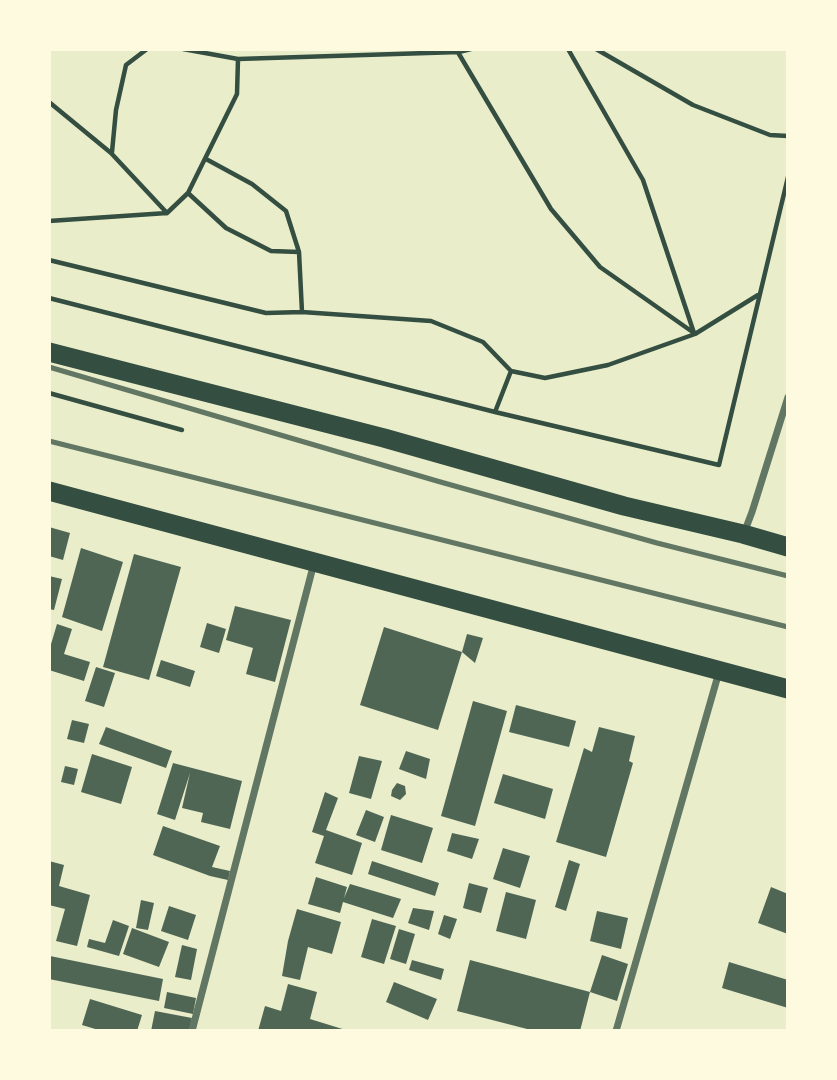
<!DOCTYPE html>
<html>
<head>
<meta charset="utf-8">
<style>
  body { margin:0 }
  #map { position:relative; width:837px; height:1080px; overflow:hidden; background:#e9edc9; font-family:Manrope,sans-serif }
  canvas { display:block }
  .frame { position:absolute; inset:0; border:51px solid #fefae0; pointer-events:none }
</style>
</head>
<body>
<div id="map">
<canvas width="837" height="1080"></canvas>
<div class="frame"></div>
</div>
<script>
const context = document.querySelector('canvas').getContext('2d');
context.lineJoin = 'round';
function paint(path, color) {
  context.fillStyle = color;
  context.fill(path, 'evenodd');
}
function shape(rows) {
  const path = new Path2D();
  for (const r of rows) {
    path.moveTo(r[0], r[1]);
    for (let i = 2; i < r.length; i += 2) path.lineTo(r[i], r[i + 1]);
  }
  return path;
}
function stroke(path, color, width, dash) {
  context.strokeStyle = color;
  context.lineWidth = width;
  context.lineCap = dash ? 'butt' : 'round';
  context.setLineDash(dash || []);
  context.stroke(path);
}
const building = shape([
  [49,527,70,533,63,560,49,556],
  [81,548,123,562,102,631,62,617],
  [134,554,181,567,149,680,103,667],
  [49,576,62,579,54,610,49,609],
  [235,606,291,620,275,682,246,674,253,648,226,640],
  [207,623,226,629,219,653,200,647],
  [57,624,72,629,64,654,90,662,84,681,49,670,49,651],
  [384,627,462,652,467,634,483,638,475,663,462,652,438,730,360,705],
  [161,660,195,671,190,687,156,676],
  [96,667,115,673,104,707,85,701],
  [473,701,507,711,475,826,441,816],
  [516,705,576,721,569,747,509,732],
  [72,720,89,724,84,743,67,739],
  [106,727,172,751,166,768,99,744],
  [599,727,635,736,629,761,633,763,606,857,556,842,584,748,592,752],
  [406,751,430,759,426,779,399,769],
  [92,754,132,767,121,804,81,792],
  [359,756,382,761,371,799,349,793],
  [173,763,242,781,230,829,201,822,203,813,182,808,190,773,175,820,157,814],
  [65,766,78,769,74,785,61,782],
  [503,774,553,789,545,819,494,803],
  [397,783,405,786,406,794,400,800,391,796,392,790],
  [325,792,338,798,326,830,362,843,352,875,315,863,324,836,312,832],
  [366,810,384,817,375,842,356,835],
  [391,815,433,828,422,863,381,850],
  [163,826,220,846,212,867,230,871,228,880,210,876,153,855],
  [452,833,479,839,472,859,447,851],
  [503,848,530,856,520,888,493,879],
  [569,860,580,864,566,911,555,907],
  [49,861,64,865,59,886,90,895,77,946,56,941,65,909,49,905],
  [372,861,439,883,435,896,368,874],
  [316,877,347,887,344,898,350,884,401,899,393,918,343,902,340,913,308,904],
  [469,883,488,888,481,913,463,908],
  [771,887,788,894,788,934,758,923],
  [506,892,536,900,526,939,496,931],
  [141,900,154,903,148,930,136,928],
  [169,906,196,915,188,940,161,931],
  [413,908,434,911,429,930,408,923],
  [297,909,341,922,332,954,308,947,300,980,282,976,288,941],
  [597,911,628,918,621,949,590,941],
  [444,915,457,919,450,939,438,934],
  [372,919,396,926,384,964,361,957],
  [113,920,129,926,119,956,87,947,89,939,105,943],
  [132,928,169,942,159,967,123,954],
  [399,929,415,934,406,964,390,959],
  [182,945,197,949,191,980,175,977],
  [602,955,628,964,617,1001,590,992],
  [50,956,163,979,159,1001,49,979],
  [412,960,444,969,441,980,409,970],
  [470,960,590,992,580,1031,535,1031,457,1011],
  [729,962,788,980,788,1008,722,988],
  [394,982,437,999,428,1020,386,1002],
  [288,984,317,992,310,1019,349,1031,258,1031,265,1006,281,1011],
  [167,992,196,998,193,1014,164,1008],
  [90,999,142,1015,137,1031,102,1031,82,1025],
  [155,1011,192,1018,189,1031,151,1031]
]);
const path = shape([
  [183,49,238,59,459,52,471,49],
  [456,49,551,209,600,267,694,333],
  [568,49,643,180,694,333],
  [596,49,693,105,770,135,788,136],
  [49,102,111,153,167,213],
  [112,152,116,110,126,65,147,49],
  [206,159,252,184,286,211,299,252,302,312],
  [188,193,226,228,271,251,299,252],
  [49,221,167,213,188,193,237,94,238,59],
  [49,260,266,313,302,312,431,321,483,342,511,371,545,378,608,365,695,334,758,295],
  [49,298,495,412,719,465,788,177],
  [49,393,182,430],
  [495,412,511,371]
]);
const service = shape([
  [49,367,437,481,657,543,788,576],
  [49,441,788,627]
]);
const minor = shape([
  [744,533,752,512,788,397],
  [192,1031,314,563],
  [616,1031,719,672]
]);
const trunk = shape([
  [49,352,384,438,624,506,743,534,788,547],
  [49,491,788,689]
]);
paint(building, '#4f6655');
stroke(path, '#344e41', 4.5);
stroke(service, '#617663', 5);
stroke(minor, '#617663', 7);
stroke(trunk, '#344e41', 19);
</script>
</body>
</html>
